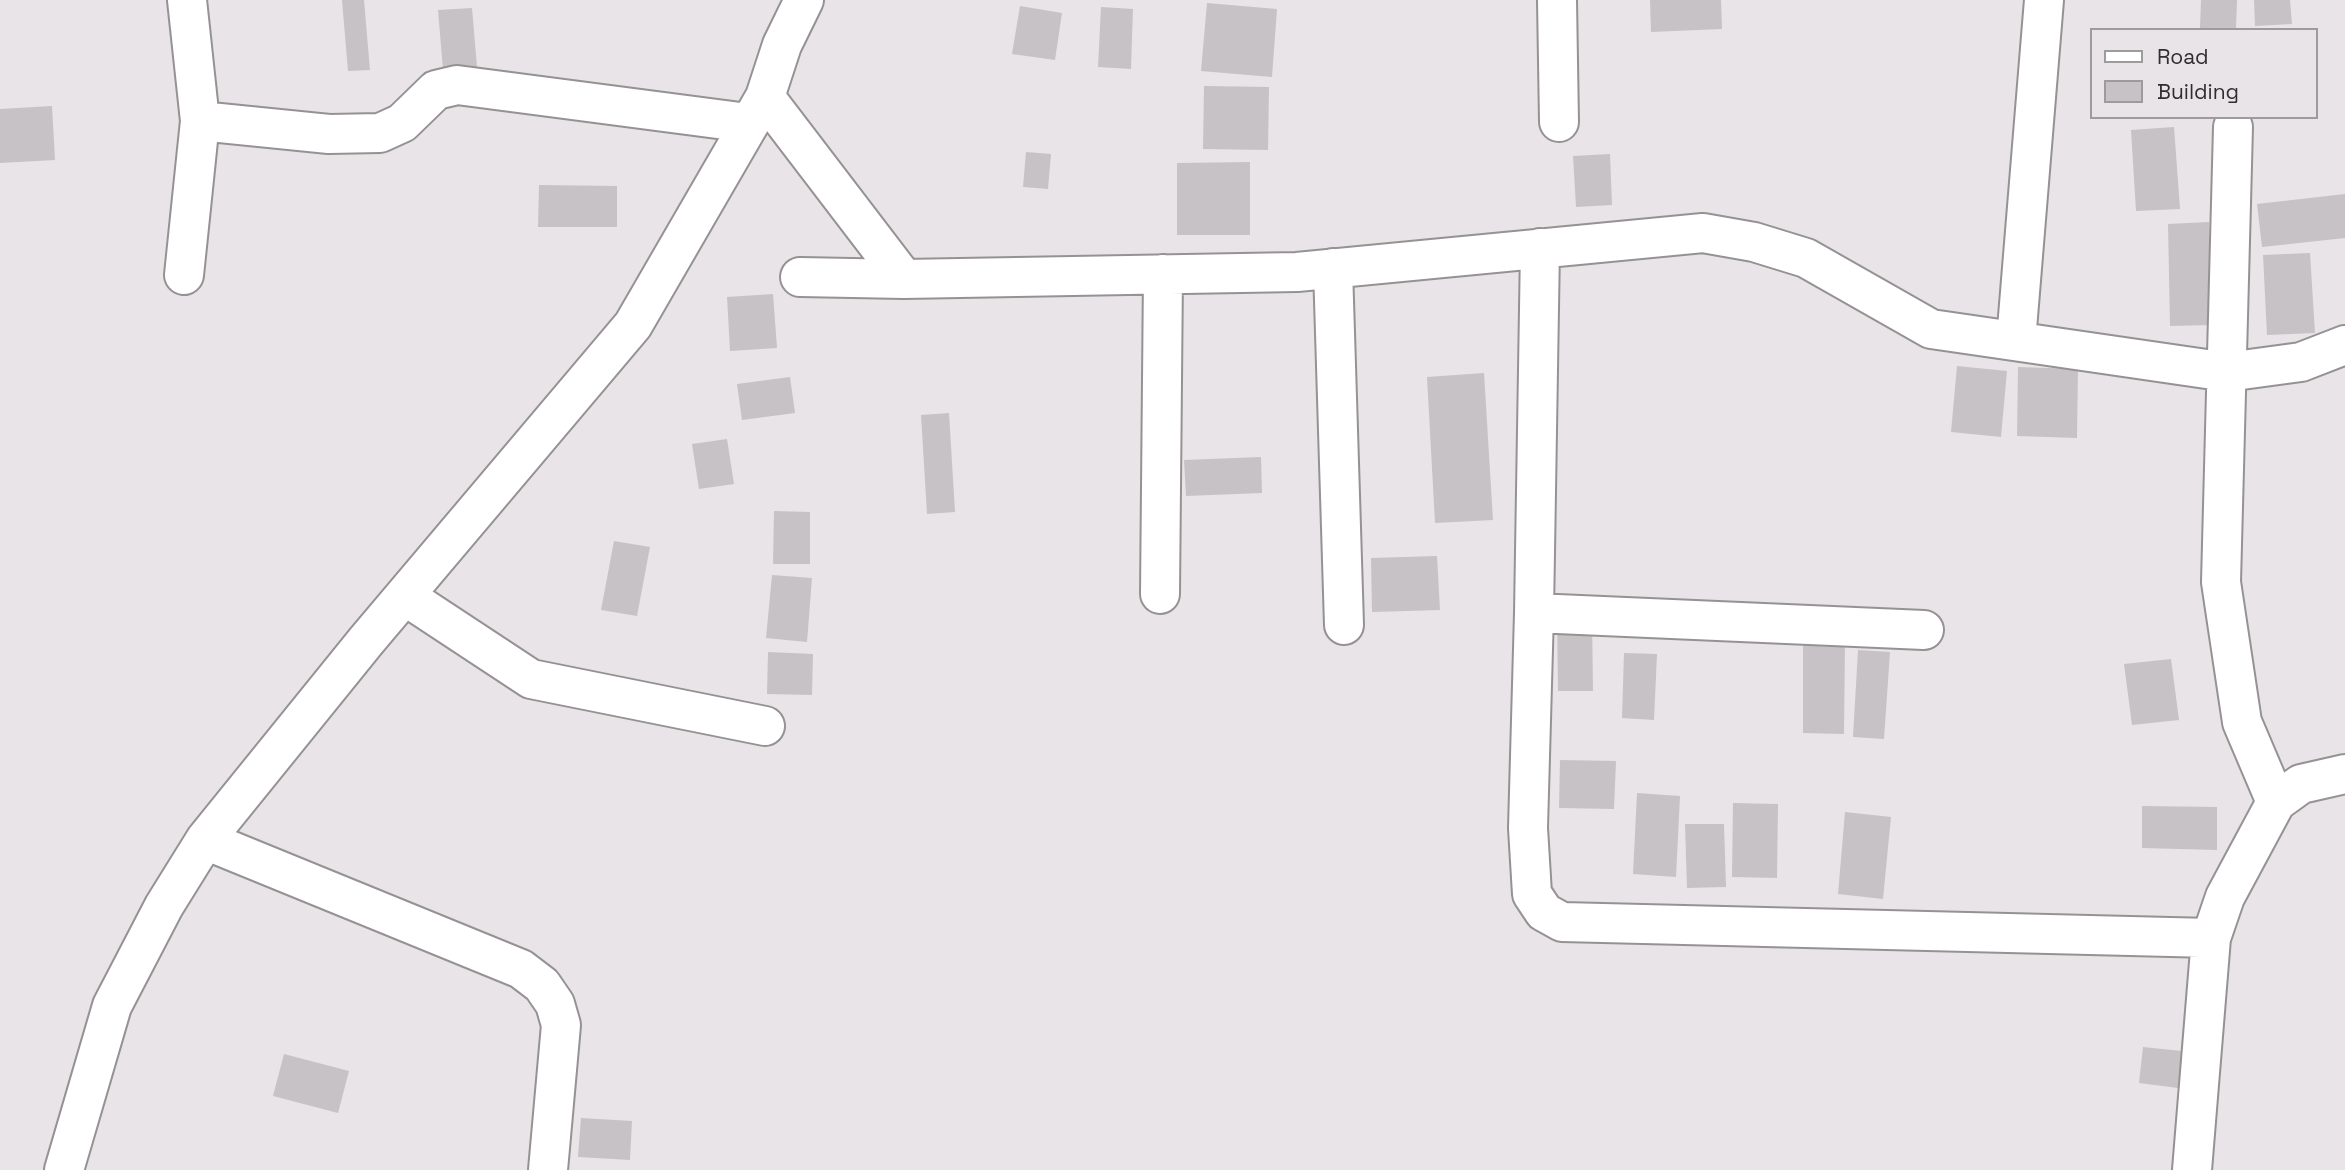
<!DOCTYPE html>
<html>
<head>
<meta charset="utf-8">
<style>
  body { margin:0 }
  #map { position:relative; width:2345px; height:1170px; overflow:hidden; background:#e9e4e7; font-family:"Space Grotesk",sans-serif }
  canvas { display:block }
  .legend { position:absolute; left:2090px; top:28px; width:228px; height:91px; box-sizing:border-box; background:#e9e4e7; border:2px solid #9f9b9d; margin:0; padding:9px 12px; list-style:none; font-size:21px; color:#2f2d2e }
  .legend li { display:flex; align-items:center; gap:14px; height:35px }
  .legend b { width:35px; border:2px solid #9f9b9d }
</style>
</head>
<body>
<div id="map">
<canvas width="2345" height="1170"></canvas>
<ul class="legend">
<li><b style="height:9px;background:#fff"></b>Road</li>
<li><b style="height:19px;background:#c7c2c5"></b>Building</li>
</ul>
</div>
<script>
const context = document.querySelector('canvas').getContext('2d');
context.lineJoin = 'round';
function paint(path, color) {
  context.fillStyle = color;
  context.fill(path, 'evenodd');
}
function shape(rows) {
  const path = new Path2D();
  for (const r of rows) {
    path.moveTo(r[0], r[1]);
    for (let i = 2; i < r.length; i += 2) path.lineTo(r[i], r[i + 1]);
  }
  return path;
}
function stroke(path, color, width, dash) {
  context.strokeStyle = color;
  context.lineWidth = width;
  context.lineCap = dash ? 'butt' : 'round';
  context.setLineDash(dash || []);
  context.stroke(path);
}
const building = shape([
  [342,0,364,0,370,70,348,71],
  [1650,0,1721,0,1722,29,1651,32],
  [2201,0,2237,0,2236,29,2200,28],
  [2254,0,2290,0,2292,24,2255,26],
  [1207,3,1277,9,1272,77,1201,71],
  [1020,6,1062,13,1055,60,1012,54],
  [1101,7,1133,9,1131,69,1098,67],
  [472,8,477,67,443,70,438,10],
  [1204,86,1269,87,1268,150,1203,149],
  [52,106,55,160,0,163,0,109],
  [2174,127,2180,209,2136,211,2131,130],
  [1026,152,1051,154,1048,189,1023,187],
  [1610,154,1612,205,1576,207,1573,156],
  [1250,162,1250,235,1177,235,1177,163],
  [539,185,617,186,617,227,538,227],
  [2345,194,2345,238,2262,247,2257,204],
  [2209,222,2211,325,2170,326,2168,224],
  [2310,253,2315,333,2267,335,2263,255],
  [773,294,777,348,730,351,727,297],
  [1957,366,2007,371,2001,437,1951,432],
  [2018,367,2078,369,2077,438,2017,436],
  [1484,373,1493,520,1435,523,1427,377],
  [790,377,795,413,742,420,737,384],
  [949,413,955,512,927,514,921,415],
  [727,439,734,484,699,489,692,444],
  [1261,457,1262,493,1186,496,1184,460],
  [774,511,810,512,810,564,773,564],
  [614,541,650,547,637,616,601,610],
  [1437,556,1440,610,1372,612,1371,558],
  [772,575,812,578,807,642,766,638],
  [1557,616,1592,616,1593,691,1558,691],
  [1803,643,1845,643,1844,734,1803,733],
  [1858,650,1890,652,1884,739,1853,737],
  [768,652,813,654,812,695,767,694],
  [1624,653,1657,654,1654,720,1622,718],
  [2171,659,2179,720,2132,725,2124,664],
  [1560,760,1616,761,1614,809,1559,808],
  [1637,793,1680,796,1676,877,1633,874],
  [1733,803,1778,804,1777,878,1732,877],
  [2142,806,2217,807,2217,850,2142,848],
  [1845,812,1891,817,1883,899,1838,894],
  [1685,824,1724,824,1726,887,1687,888],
  [2143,1047,2182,1051,2178,1088,2139,1083],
  [284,1054,349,1071,338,1113,273,1096],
  [581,1118,632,1121,630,1160,578,1157]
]);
const street = shape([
  [1557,0,1559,122],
  [765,97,904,279],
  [200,121,329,134,380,133,402,123,436,90,457,85,748,123],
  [2233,127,2221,582,2242,722,2276,802],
  [1540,248,1534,613,1528,828,1532,894,1544,912,1562,922,2211,938],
  [1333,268,1344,625],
  [184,275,200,121,187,0],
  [800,277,904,279,1297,272,1703,233,1754,242,1806,258,1931,329,2227,372,2301,362,2345,345],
  [2016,341,2044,0],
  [1160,594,1163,274],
  [405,596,531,679,765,726],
  [1534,613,1924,630],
  [205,840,521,969,542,985,555,1004,561,1025,548,1170],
  [64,1170,112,1006,164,906,205,840,366,641,633,325,765,97,782,45,804,0],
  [2192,1170,2211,938,2225,897,2276,802,2301,784,2345,774]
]);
paint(building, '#c7c2c5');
stroke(street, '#969294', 42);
stroke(street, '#fff', 38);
</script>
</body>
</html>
